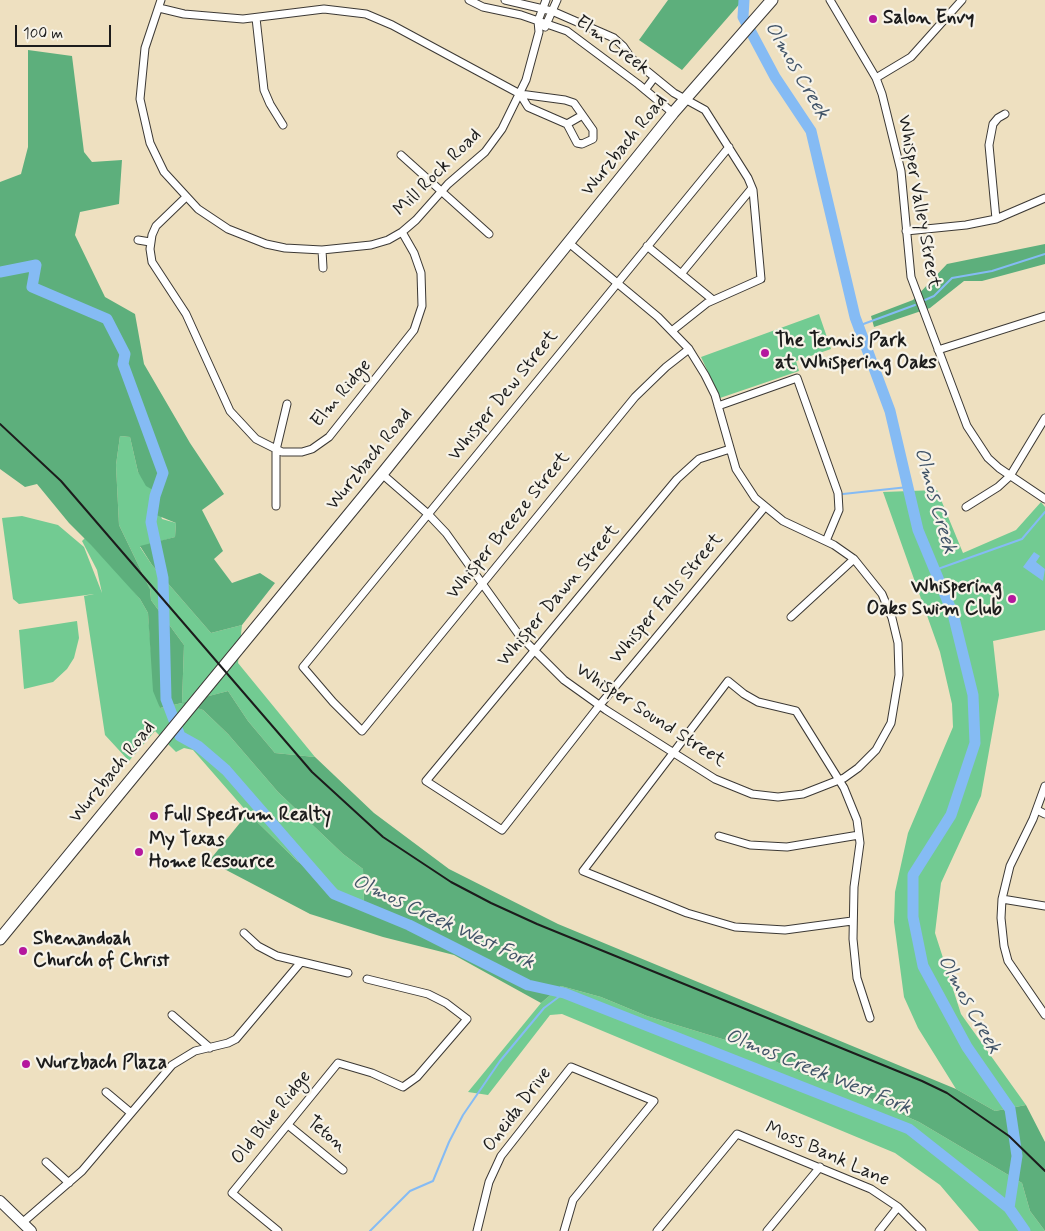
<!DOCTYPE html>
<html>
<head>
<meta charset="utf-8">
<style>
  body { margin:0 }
  #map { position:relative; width:1045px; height:1231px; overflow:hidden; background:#eee0c0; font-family:Mynerve,sans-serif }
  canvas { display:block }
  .scale { position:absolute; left:15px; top:25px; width:96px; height:22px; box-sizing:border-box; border:2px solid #1c1c1c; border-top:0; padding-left:6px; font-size:15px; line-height:18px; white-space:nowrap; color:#1c1c1c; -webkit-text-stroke:4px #f7f3e8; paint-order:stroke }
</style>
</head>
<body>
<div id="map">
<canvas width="1045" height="1231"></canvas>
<div class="scale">100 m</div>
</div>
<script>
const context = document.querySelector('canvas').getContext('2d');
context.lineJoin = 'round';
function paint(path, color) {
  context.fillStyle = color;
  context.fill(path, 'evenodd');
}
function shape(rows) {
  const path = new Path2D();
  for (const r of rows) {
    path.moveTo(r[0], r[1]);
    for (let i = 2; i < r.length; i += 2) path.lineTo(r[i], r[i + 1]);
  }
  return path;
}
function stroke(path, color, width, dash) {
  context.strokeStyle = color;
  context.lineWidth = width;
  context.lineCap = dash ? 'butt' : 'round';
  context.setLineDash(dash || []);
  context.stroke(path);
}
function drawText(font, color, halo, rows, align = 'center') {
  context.font = font + ' Mynerve,sans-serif';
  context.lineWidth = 4.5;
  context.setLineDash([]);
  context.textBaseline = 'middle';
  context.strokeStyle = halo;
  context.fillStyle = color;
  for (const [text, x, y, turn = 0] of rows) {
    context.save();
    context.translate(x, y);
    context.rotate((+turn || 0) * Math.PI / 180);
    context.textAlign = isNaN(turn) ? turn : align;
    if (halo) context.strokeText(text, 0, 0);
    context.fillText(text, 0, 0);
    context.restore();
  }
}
const green = shape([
  [819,314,831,349,796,361,799,371,720,398,701,357],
  [120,436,130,437,138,472,153,490,162,519,176,523,175,537,140,547,152,565,211,633,242,625,238,663,315,757,275,753,248,721,228,691,183,703,203,710,228,734,278,792,343,854,363,869,364,902,351,899,297,861,248,813,193,750,184,748,176,752,155,731,129,761,105,735,84,596,94,594,19,604,13,599,2,518,22,516,58,525,84,547,102,593,97,570,82,541,85,538,121,576,140,599,148,613,151,651,160,708,182,703,184,645,151,600,150,589,119,525,116,465],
  [937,490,963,553,1016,530,1041,502,1045,507,1045,630,993,641,999,695,981,796,941,883,935,933,961,1014,1026,1105,995,1111,956,1089,918,1028,904,997,894,922,895,892,908,833,953,727,952,704,940,652,883,492],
  [77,621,79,638,74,658,67,669,53,682,24,689,19,630],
  [561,986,601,997,647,1016,732,1042,819,1081,857,1088,876,1103,919,1122,1022,1183,1030,1211,1045,1231,979,1231,940,1185,895,1153,562,1014,550,1015,488,1095,468,1092,541,1003]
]);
const forest = shape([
  [668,0,743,0,682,70,639,40],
  [28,50,72,56,84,152,92,162,122,160,119,204,80,212,75,235,105,297,135,314,144,364,190,443,224,494,202,510,223,551,214,559,232,583,260,573,275,583,242,625,211,633,152,565,140,546,175,537,176,523,149,512,153,490,146,486,138,472,130,437,120,436,116,465,119,525,150,589,151,600,184,645,182,703,228,691,248,721,275,753,315,757,374,813,449,869,558,924,956,1089,995,1111,1026,1105,1045,1142,1045,1231,1030,1211,1022,1183,919,1122,876,1103,857,1088,819,1081,732,1042,647,1016,601,997,561,986,541,1003,454,955,383,937,310,914,209,861,248,813,297,861,351,899,364,901,363,869,343,854,278,792,228,734,203,710,182,703,160,708,153,691,148,613,140,599,91,545,69,523,37,484,25,487,0,469,0,182,21,174,28,147],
  [1045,244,1045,264,982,281,964,281,930,308,874,327,871,316,913,300,947,264]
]);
const water = shape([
  [1034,552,1040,556,1036,562,1045,569,1043,581,1023,567]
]);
const stream = shape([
  [925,300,934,296,952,278,992,271,1045,254],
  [858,326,915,305],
  [843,494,908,487],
  [935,570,1022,539,1045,512],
  [370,1231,410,1191,433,1181,449,1142,463,1115,500,1061,544,1008,564,993]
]);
const river = shape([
  [744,0,743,17,775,77,811,131,855,317,890,411,918,530,953,614,973,695,975,743,951,815,913,875,913,917,923,966,967,1047,1010,1109,1017,1156,1009,1208],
  [0,272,36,265,32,287,107,319,125,354,123,364,163,473,155,496,151,522,163,578,166,699,180,736,198,746,226,770,334,894,409,925,528,985,564,993,909,1129,1009,1208,1025,1231]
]);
const street = shape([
  [161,0,145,48,140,99,150,143,164,172,198,209,228,229,266,244,285,248,322,250,371,245,388,240,402,232,416,220,448,184,485,152,502,129,526,80,539,32,538,21,546,0],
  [469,0,483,7,521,15,567,31,638,84,673,113],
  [505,0,552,11,614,38,623,46,631,58,674,93,705,110,748,178,753,190,761,279,707,303,673,330],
  [830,0,876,78,882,94,901,171,911,277,967,426,988,458,999,468,1045,499],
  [159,8,184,14,243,19,324,9,366,14,392,25,520,94,565,100,574,103,593,130,593,139,582,144,577,143,567,124,528,107,520,94],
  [256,18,264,90,270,104,283,125],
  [545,27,557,0],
  [876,78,911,57,962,0],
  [645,90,654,78],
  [567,124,581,116],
  [401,155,489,234],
  [185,198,156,226,152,235,150,249,152,262,186,314,230,411,256,439,282,452,302,452,312,449,329,437,414,330,422,306,421,273,414,253,402,232],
  [996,219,989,145,993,124,998,118,1005,114],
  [906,231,966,225,996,219,1045,198],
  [138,240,150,242],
  [647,246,713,300],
  [322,250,323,268],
  [681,274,752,188],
  [689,349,666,367,635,397,362,731,333,702,303,667,729,147],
  [938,350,1045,316],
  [718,406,797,378,838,493,839,510,826,541],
  [730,449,699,459,677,479,426,781,502,830,599,706,764,508],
  [382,474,428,514,446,533,519,635,564,680,606,710,715,779,752,794,778,797,803,794,844,778,858,768,876,750,891,723,899,675,898,643,892,618,882,594,854,559,834,545,783,521,755,498,736,469,715,395,705,375,689,349,658,317,569,243],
  [276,506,276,450,287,404],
  [966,507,998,487,1010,476,1045,418],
  [791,617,854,559],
  [1045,786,1033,819,1010,866,1002,899,1001,918,1004,946,1008,961,1045,1015],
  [1037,810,1045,814],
  [719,836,750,845,787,847,859,835],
  [1002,899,1045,906],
  [852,921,785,930,735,927,687,913,583,871,728,681,744,694,758,702,796,711,844,788,857,820,860,843,854,887,853,939,857,978,870,1018],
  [244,933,258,946,277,956,348,973],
  [172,1015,210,1048],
  [106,1092,131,1113],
  [288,1125,343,1170],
  [46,1162,69,1183],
  [22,1223,82,1171,172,1065,195,1051,228,1043,236,1039,301,962],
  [278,1231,232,1193,338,1063,372,1073,403,1087,417,1077,467,1019,446,1003,428,994,367,979],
  [477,1231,489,1182,501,1156,571,1067,654,1101,573,1200,564,1231],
  [657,1231,737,1134,871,1189,898,1207,922,1231],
  [767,1231,820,1167],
  [879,1231,898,1207]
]);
const secondary = shape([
  [0,1201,31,1231]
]);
const primary = shape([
  [0,939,382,474,673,113,772,0]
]);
const rail = shape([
  [0,424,61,481,312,772,383,837,451,882,491,903,537,924,922,1081,947,1093,1009,1136,1045,1171]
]);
const markers = [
  [873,19,5,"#b5179e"],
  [765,353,5,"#b5179e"],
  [1012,599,5,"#b5179e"],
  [154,816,5,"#b5179e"],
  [139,852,5,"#b5179e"],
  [23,951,5,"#b5179e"],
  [26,1064,5,"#b5179e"]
];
const poiNames = [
  ["Salon Envy",883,19],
  ["The Tennis Park",775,342],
  ["at Whispering Oaks",775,364],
  ["Whispering",1002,588,"right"],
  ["Oaks Swim Club",1002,610,"right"],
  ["Full Spectrum Realty",164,816],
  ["My Texas",149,841],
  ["Home Resource",149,863],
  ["Shenandoah",33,940],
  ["Church of Christ",33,962],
  ["Wurzbach Plaza",36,1064]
];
const streetNames = [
  ["Elm Creek",612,46,36],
  ["Wurzbach Road",625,146,-51],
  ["Mill Rock Road",438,173,-45],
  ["Whisper Valley Street",918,202,80],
  ["Elm Ridge",342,394,-50],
  ["Whisper Dew Street",504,396,-51],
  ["Wurzbach Road",370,460,-51],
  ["Whisper Breeze Street",509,526,-51],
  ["Whisper Dawn Street",559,596,-50],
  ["Whisper Falls Street",667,599,-50],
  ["Whisper Sound Street",650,716,33],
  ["Wurzbach Road",113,773,-51],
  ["Oneida Drive",518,1110,-53],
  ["Old Blue Ridge",272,1118,-51],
  ["Teton",326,1135,40],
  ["Moss Bank Lane",827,1155,24]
];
const waterNames = [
  ["Olmos Creek",796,71,60],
  ["Olmos Creek",934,501,74],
  ["Olmos Creek West Fork",443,923,25],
  ["Olmos Creek",968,1005,61],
  ["Olmos Creek West Fork",818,1073,22]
];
paint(green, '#72cb92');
paint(forest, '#5daf7c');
paint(water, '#85bbf4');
stroke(stream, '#85bbf4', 2);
stroke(river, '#85bbf4', 11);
stroke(street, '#3c3935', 9);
stroke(secondary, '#3c3935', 12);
stroke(primary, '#3c3935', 13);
stroke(street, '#fff', 7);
stroke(secondary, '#fff', 10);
stroke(primary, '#fff', 11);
stroke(rail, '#1c1c1c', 2);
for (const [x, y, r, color] of markers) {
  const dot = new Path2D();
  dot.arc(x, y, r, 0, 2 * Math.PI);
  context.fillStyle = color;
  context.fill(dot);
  stroke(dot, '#f7f3e8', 2);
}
drawText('bold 19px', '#1c1c1c', '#f7f3e8', poiNames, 'left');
drawText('19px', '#1c1c1c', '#f7f3e8', streetNames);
drawText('italic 20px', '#415468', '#f7f3e8', waterNames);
</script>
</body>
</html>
